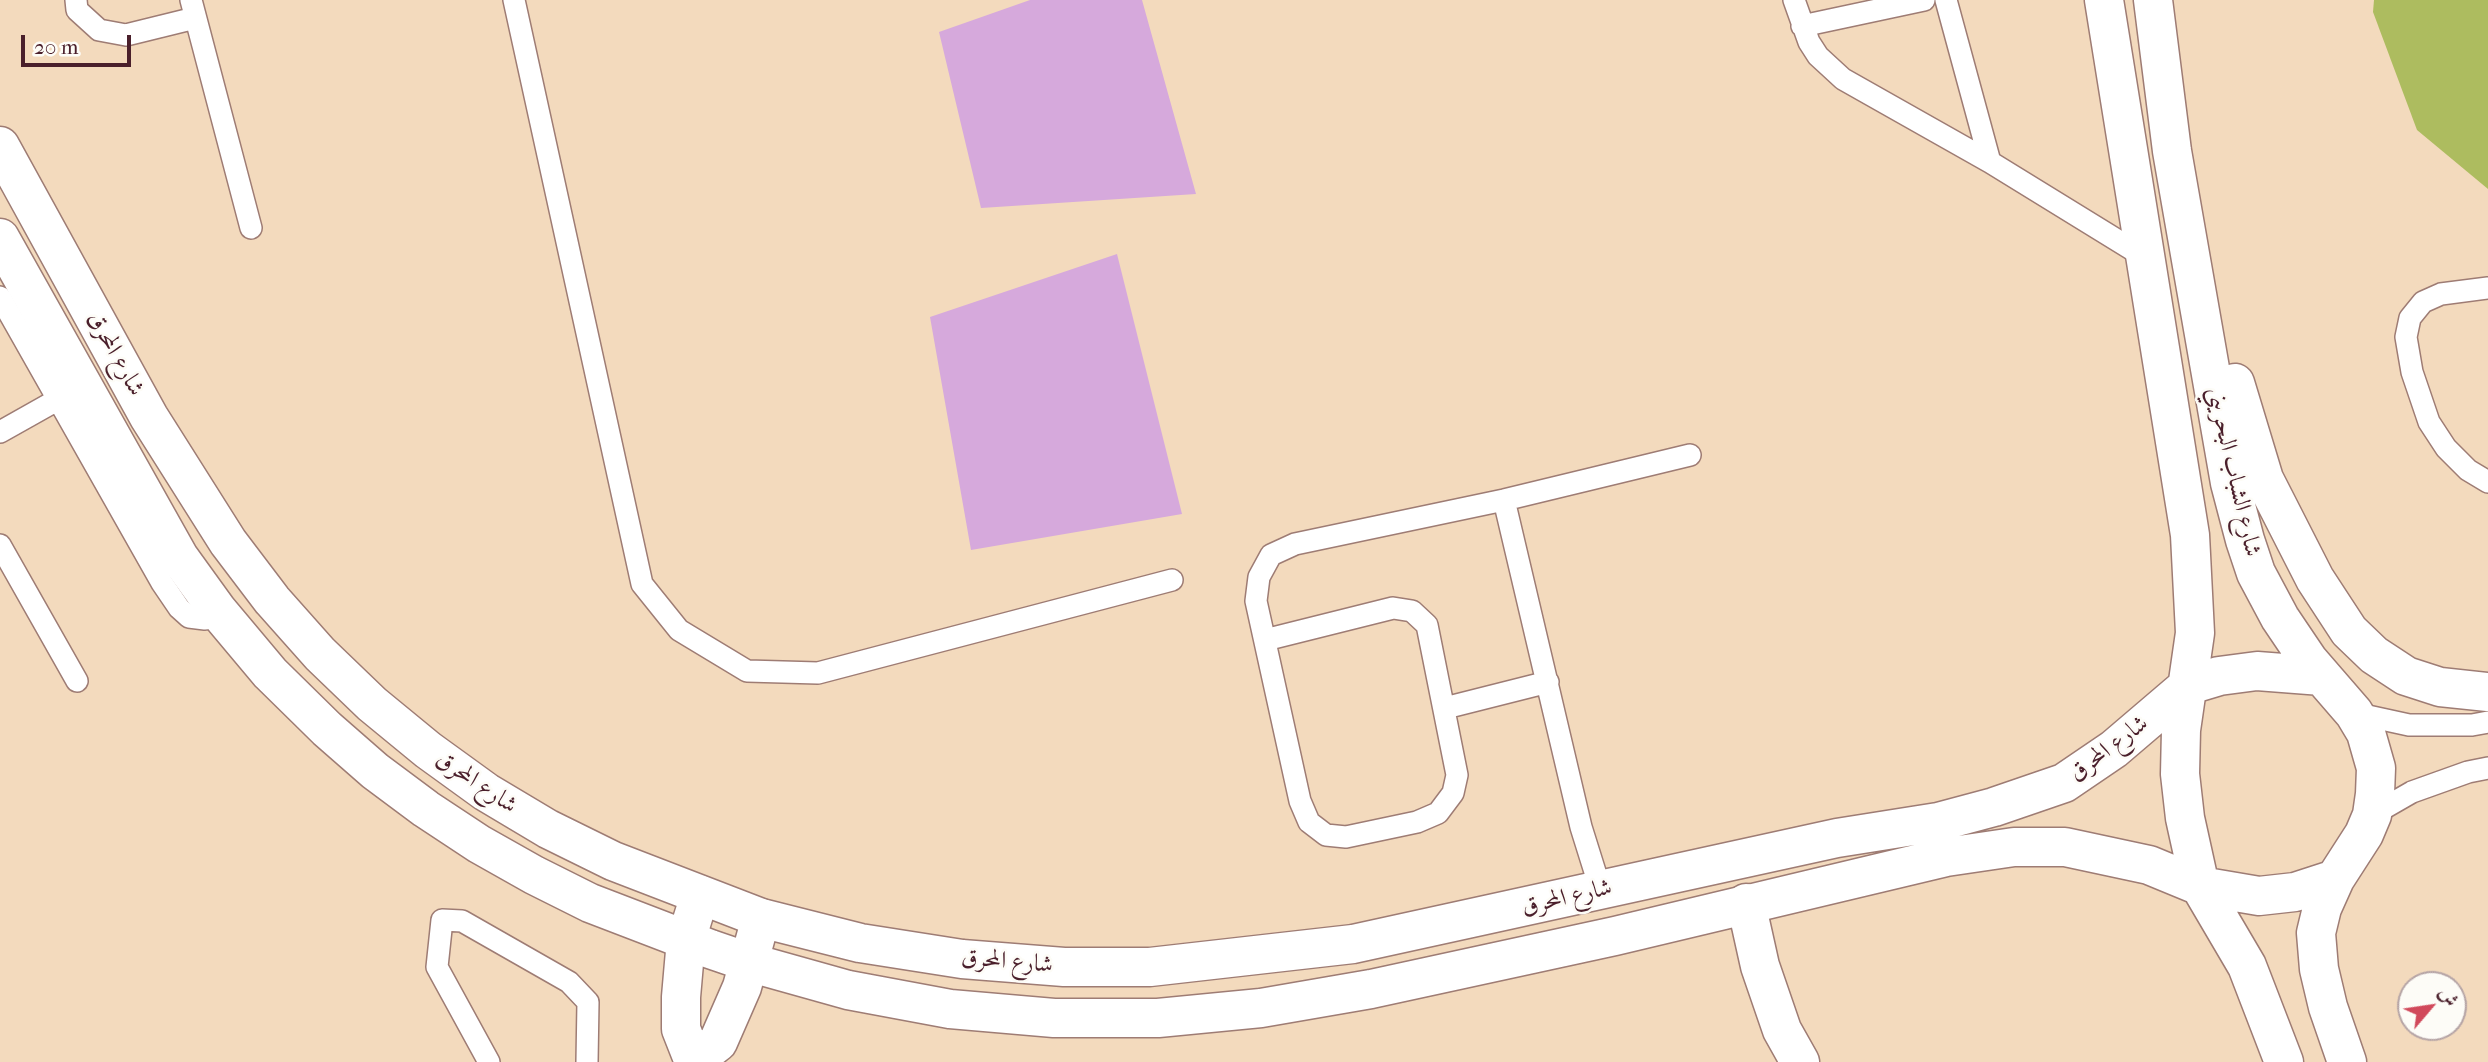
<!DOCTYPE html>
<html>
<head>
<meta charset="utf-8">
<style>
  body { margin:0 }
  #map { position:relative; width:2488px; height:1062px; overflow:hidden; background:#f3dabd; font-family:"IM FELL French Canon",Amiri,serif }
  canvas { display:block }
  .north { position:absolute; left:2397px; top:971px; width:70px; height:70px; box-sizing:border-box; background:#fdfcf7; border:2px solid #b5a4a5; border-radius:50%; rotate:61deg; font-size:19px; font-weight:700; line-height:28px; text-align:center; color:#4a1f2b }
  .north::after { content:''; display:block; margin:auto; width:24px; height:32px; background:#d1495b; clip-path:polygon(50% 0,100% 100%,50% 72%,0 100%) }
  .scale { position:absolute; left:21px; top:35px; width:110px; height:32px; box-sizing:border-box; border:4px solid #4a1f2b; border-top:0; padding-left:9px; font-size:21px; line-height:24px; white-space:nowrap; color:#4a1f2b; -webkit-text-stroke:5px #fdfcf7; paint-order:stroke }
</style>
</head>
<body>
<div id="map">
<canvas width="2488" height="1062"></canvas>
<div class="north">ش</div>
<div class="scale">20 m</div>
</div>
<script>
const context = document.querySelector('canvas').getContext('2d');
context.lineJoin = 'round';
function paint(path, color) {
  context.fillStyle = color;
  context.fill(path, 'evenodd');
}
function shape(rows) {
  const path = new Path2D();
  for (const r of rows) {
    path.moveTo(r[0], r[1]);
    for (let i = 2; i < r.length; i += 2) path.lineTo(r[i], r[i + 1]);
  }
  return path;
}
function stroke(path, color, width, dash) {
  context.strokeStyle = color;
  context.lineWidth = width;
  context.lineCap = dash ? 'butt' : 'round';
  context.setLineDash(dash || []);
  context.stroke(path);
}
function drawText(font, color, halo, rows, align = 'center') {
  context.font = font + ' "IM FELL French Canon",Amiri,serif';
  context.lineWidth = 5;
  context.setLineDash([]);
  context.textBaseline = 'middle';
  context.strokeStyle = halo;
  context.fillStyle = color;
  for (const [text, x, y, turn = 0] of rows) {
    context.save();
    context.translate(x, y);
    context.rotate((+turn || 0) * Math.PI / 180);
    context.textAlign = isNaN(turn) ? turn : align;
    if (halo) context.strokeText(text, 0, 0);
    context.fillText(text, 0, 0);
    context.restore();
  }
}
const green = shape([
  [2374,0,2488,0,2488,189,2417,130,2373,12]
]);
const building = shape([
  [1030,0,1142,0,1196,194,981,208,939,32],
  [1117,254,1182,514,971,550,930,317]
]);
const lane = shape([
  [76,0,77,10,99,30,126,35,195,18],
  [191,0,251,228],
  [514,0,642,584,679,630,747,671,818,673,1172,580],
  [1794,0,1809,42,1818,56,1843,79,1990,162,2146,258],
  [1946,0,1990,162],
  [1802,26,1924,0],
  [2488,288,2441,294,2423,302,2410,318,2406,337,2412,372,2429,422,2446,448,2468,470,2488,482],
  [0,297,162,583,179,608,189,617,205,619,218,611],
  [0,432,57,400],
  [1504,500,1581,827,1601,891],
  [0,545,77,681],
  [1265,640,1393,608,1412,611,1427,625,1457,775,1453,793,1438,813,1417,822,1346,837,1326,835,1309,822,1300,801,1256,601,1259,577,1271,555,1295,544,1504,500,1690,455],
  [1445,708,1548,682],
  [2354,713,2409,725,2472,725,2488,722],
  [2372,815,2412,792,2468,772,2488,768],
  [489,1062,437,967,442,920,462,921,569,982,588,1002,587,1062]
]);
const street = shape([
  [1746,903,1760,966,1782,1030,1800,1062],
  [694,1061,718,1042,742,987,761,918],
  [694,1062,681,1029,681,997,686,940,700,895]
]);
const secondary = shape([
  [2104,0,2190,535,2195,633,2181,730,2180,774,2185,818,2200,886,2247,966,2284,1062],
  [2153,0,2172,151,2230,483,2245,540,2256,573,2280,618,2309,661,2354,713,2366,733,2376,768,2375,794,2372,815,2364,834,2335,879,2322,908,2316,933,2319,969,2328,1007,2347,1062],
  [0,146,149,417,228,542,272,600,320,654,372,704,428,750,486,792,548,829,613,861,761,918,860,943,962,959,1064,967,1150,967,1353,944,1837,838,1938,822,1994,807,2064,783,2114,749,2189,685,2219,676,2257,671,2322,676],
  [0,238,179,557,218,611,270,673,327,729,375,771,426,809,479,844,534,875,590,903,710,949,748,962,848,990,950,1009,1054,1018,1158,1018,1261,1008,1371,989,1615,936,1946,857,2014,847,2065,847,2149,865,2200,886,2259,896,2295,892,2335,879],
  [2235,383,2264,479,2315,579,2349,631,2374,655,2406,676,2440,687,2488,692]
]);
const streetNames = [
  ["شارع المحرق",115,354,61],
  ["شارع الشباب البحريني",2233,472,77],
  ["شارع المحرق",2109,749,-37],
  ["شارع المحرق",476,783,34],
  ["شارع المحرق",1567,898,-13],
  ["شارع المحرق",1007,962,5]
];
paint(green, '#adbc5f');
paint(building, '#d6a9dc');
stroke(lane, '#9e7c74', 24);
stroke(street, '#9e7c74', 41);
stroke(secondary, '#9e7c74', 41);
stroke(lane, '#fff', 21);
stroke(street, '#fff', 38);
stroke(secondary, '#fff', 38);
drawText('24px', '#4a1f2b', '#fdfcf7', streetNames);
</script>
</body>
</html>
